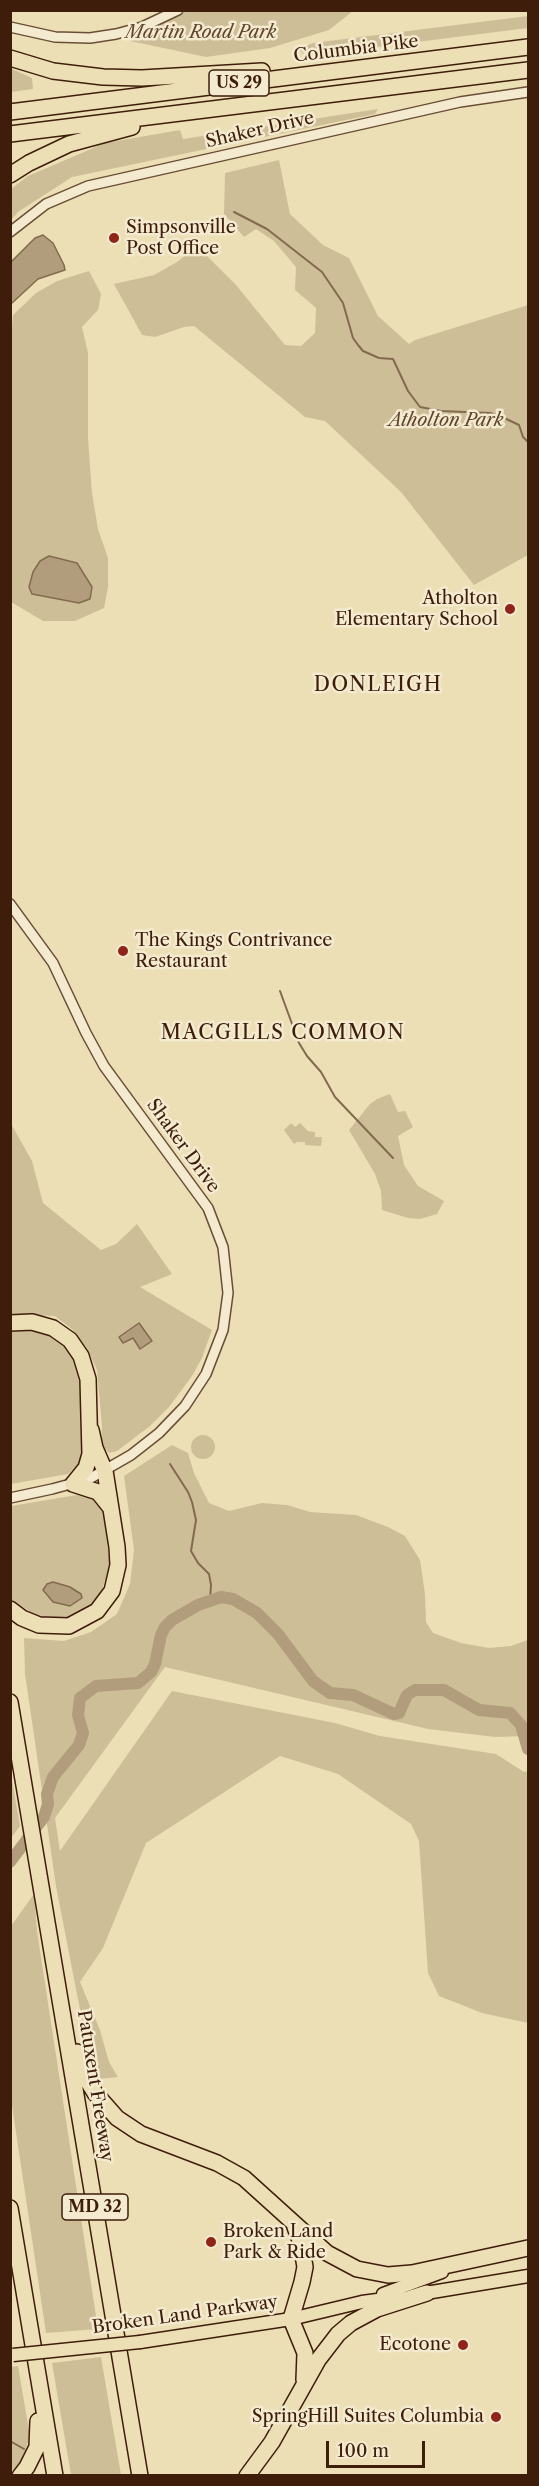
<!DOCTYPE html>
<html>
<head>
<meta charset="utf-8">
<style>
  body { margin:0 }
  #map { position:relative; width:539px; height:2486px; overflow:hidden; background:#ecdfb5; font-family:"Libre Caslon Text",serif }
  canvas { display:block }
  .frame { position:absolute; inset:0; border:12px solid #3e1d0a; pointer-events:none }
  .scale { position:absolute; left:326px; top:2441px; width:99px; height:27px; box-sizing:border-box; border:3px solid #3e1d0a; border-top:0; padding-left:8px; font-size:18px; line-height:21px; white-space:nowrap; color:#3e1d0a; -webkit-text-stroke:4px #f3eacf; paint-order:stroke }
</style>
</head>
<body>
<div id="map">
<canvas width="539" height="2486"></canvas>
<div class="frame"></div>
<div class="scale">100 m</div>
</div>
<script>
const context = document.querySelector('canvas').getContext('2d');
context.lineJoin = 'round';
function paint(path, color) {
  context.fillStyle = color;
  context.fill(path, 'evenodd');
}
function shape(rows) {
  const path = new Path2D();
  for (const r of rows) {
    if (r.length === 3) {
      path.moveTo(r[0] + r[2], r[1]);
      path.arc(r[0], r[1], r[2], 0, 2 * Math.PI);
      continue;
    }
    path.moveTo(r[0], r[1]);
    for (let i = 2; i < r.length; i += 2) path.lineTo(r[i], r[i + 1]);
  }
  return path;
}
function stroke(path, color, width, dash) {
  context.strokeStyle = color;
  context.lineWidth = width;
  context.lineCap = dash ? 'butt' : 'round';
  context.setLineDash(dash || []);
  context.stroke(path);
}
function drawText(font, color, halo, rows, align = 'center') {
  context.font = font + ' "Libre Caslon Text",serif';
  context.lineWidth = 5;
  context.setLineDash([]);
  context.textBaseline = 'middle';
  context.strokeStyle = halo;
  context.fillStyle = color;
  for (const [text, x, y, turn = 0] of rows) {
    context.save();
    context.translate(x, y);
    context.rotate((+turn || 0) * Math.PI / 180);
    context.textAlign = isNaN(turn) ? turn : align;
    if (halo) context.strokeText(text, 0, 0);
    context.fillText(text, 0, 0);
    context.restore();
  }
}
const green = shape([
  [187,11,187,10,353,11,329,30,270,48,206,57,130,41],
  [528,16,528,28,306,56,298,49,313,43],
  [10,68,32,78,33,89,11,92],
  [378,109,375,114,72,177,18,212,11,220,11,189,28,176,105,143,180,130,183,139],
  [279,160,290,214,323,245,349,258,378,316,409,344,415,340,528,305,528,555,474,585,401,492,325,421,305,417,194,326,184,327,155,337,142,335,114,284,154,275,177,262,197,246,236,285,285,345,301,346,315,333,316,308,295,290,296,267,274,241,256,229,244,237,224,214,225,173],
  [89,271,101,294,98,310,82,327,88,353,88,438,92,493,98,529,108,558,108,587,104,608,75,621,43,621,11,602,10,353,13,315,36,293,57,281],
  [390,1094,398,1112,405,1111,413,1127,398,1136,404,1165,418,1186,444,1201,437,1214,420,1219,408,1218,382,1210,381,1191,375,1174,349,1130,370,1104,377,1099],
  [10,1122,32,1161,43,1203,101,1250,116,1244,137,1224,172,1274,140,1287,212,1330,202,1358,192,1376,169,1407,150,1426,117,1451,109,1453,101,1444,102,1427,97,1370,87,1348,73,1330,55,1316,11,1314],
  [291,1123,295,1127,300,1123,308,1131,315,1132,315,1137,322,1137,321,1146,305,1145,305,1142,297,1142,294,1144,284,1130],
  [37,1330,59,1338,77,1360,81,1404,81,1461,68,1474,11,1484,11,1332],
  [203,1447,12],
  [172,1445,188,1453,194,1473,209,1503,229,1511,262,1503,287,1505,310,1512,356,1515,388,1527,405,1536,420,1560,425,1594,426,1622,433,1633,461,1643,489,1648,511,1646,528,1640,528,1736,495,1737,428,1729,165,1667,55,1818,60,1851,172,1691,335,1723,380,1736,496,1754,524,1772,528,1771,528,2023,482,2013,439,1996,428,1973,419,1841,411,1824,338,1774,280,1756,146,1843,103,1948,80,1982,100,2030,109,2062,118,2077,99,2079,88,2051,56,1886,25,1674,24,1638,64,1641,91,1632,117,1614,130,1584,134,1550,124,1476],
  [77,1495,91,1497,103,1510,110,1565,99,1599,69,1619,40,1618,11,1599,11,1506],
  [11,1774,20,1826,11,1838,10,1838],
  [34,1894,37,1931,98,2329,46,2333,11,2099,11,1926],
  [101,2357,121,2475,71,2475,52,2363],
  [18,2366,30,2436,22,2460,11,2471,10,2367]
]);
const water = shape([
  [43,235,53,243,64,265,65,270,38,279,11,304,11,262,35,238,43,235],
  [49,556,77,563,92,587,90,599,79,603,32,594,29,587,33,572,40,561,49,556],
  [139,1323,152,1341,140,1349,133,1338,123,1343,119,1337,139,1323],
  [53,1582,70,1587,81,1594,82,1598,70,1606,53,1602,43,1590,47,1584,53,1582]
]);
const stream = shape([
  [234,212,267,229,322,272,343,303,353,338,358,345,363,351,379,358,393,359,408,391,420,407,441,411,490,413,500,416,519,425,523,437,528,442],
  [280,991,299,1043,307,1056,321,1072,335,1097,393,1158],
  [170,1464,188,1492,192,1502,196,1520,191,1551,198,1563,209,1574,211,1585,210,1600],
  [526,1743,528,1741],
  [10,2441,24,2449]
]);
const river = shape([
  [10,1862,44,1817,48,1804,47,1794,53,1777,79,1745,83,1733,78,1715,80,1698,96,1686,138,1683,151,1672,155,1664,161,1635,165,1627,172,1620,198,1605,221,1597,233,1599,257,1613,278,1634,313,1681,330,1693,353,1695,394,1714,399,1713,407,1695,415,1690,444,1690,479,1710,510,1713,521,1725,528,1749]
]);
const minor = shape([
  [10,27,55,37,90,38,116,34,142,27,178,10],
  [10,232,46,204,88,186,460,102,528,92],
  [10,904,53,963,86,1033,104,1066,208,1208,223,1247,228,1293,223,1330,206,1374,185,1406,159,1433,131,1455,89,1479,52,1489,10,1498]
]);
const major = shape([
  [383,2294,442,2272],
  [420,2294,528,2276],
  [140,2342,291,2319,362,2302,400,2297]
]);
const highway = shape([
  [10,58,53,71,103,77,142,78,262,71],
  [10,112,528,47],
  [10,134,528,70],
  [10,175,29,163,69,144,132,127],
  [10,1323,32,1322,53,1328,70,1340,81,1356,88,1379,90,1454,86,1468,73,1484,98,1492,110,1507],
  [10,1609,22,1618,39,1625,69,1626,97,1611,112,1591,118,1565,117,1547,105,1471,95,1448,91,1430],
  [10,1702,140,2476],
  [77,2052,87,2080,95,2093,117,2118,141,2134,217,2163,244,2178,327,2253,357,2269,388,2275,412,2273,528,2248],
  [10,2208,55,2476],
  [295,2227,301,2243,305,2267,302,2282,291,2319,305,2353,304,2380],
  [20,2476,27,2467,37,2447,38,2421],
  [247,2476,272,2442,318,2360,338,2334,351,2323,377,2309,427,2293]
]);
const majorBridge = shape([
  [13,2355,140,2342]
]);
const markers = [
  [114,238,6,"#8f2418"],
  [510,609,6,"#8f2418"],
  [123,951,6,"#8f2418"],
  [211,2242,6,"#8f2418"],
  [463,2345,6,"#8f2418"],
  [496,2417,6,"#8f2418"]
];
const shields = [
  [239,83,60],
  [95,2207,66]
];
const shieldNames = [
  ["US 29",239,83],
  ["MD 32",95,2207]
];
const parkNames = [
  ["Martin Road Park",201,33],
  ["Atholton Park",446,421]
];
const streetNames = [
  ["Columbia Pike",356,49,-7],
  ["Shaker Drive",260,130,-13],
  ["Shaker Drive",183,1146,54],
  ["Patuxent Freeway",95,2086,81],
  ["Broken Land Parkway",185,2315,-8]
];
const poiNames = [
  ["Simpsonville",126,228],
  ["Post Office",126,249],
  ["Atholton",498,599,"right"],
  ["Elementary School",498,620,"right"],
  ["The Kings Contrivance",135,941],
  ["Restaurant",135,962],
  ["Broken Land",223,2232],
  ["Park & Ride",223,2253],
  ["Ecotone",451,2345,"right"],
  ["SpringHill Suites Columbia",484,2417,"right"]
];
const neighbourhoodNames = [
  ["DONLEIGH",378,685],
  ["MACGILLS COMMON",283,1033]
];
paint(green, '#cebe98');
paint(water, '#b19d7b');
stroke(water, '#836a4e', 1.5);
stroke(stream, '#836a4e', 2);
stroke(river, '#b19d7b', 12);
stroke(minor, '#6a4e35', 12);
stroke(major, '#3e1d0a', 15);
stroke(highway, '#3e1d0a', 18);
stroke(minor, '#f3eacf', 9);
stroke(major, '#ecdfb5', 12);
stroke(highway, '#ecdfb5', 15);
stroke(majorBridge, '#3e1d0a', 15, []);
stroke(majorBridge, '#ecdfb5', 12);
for (const [x, y, r, color] of markers) {
  const dot = new Path2D();
  dot.arc(x, y, r, 0, 2 * Math.PI);
  context.fillStyle = color;
  context.fill(dot);
  stroke(dot, '#f3eacf', 2);
}
for (const [x, y, w] of shields) {
  const box = new Path2D();
  box.roundRect(x - w / 2, y - 13, w, 26, 4.5);
  context.fillStyle = '#f3eacf';
  context.fill(box);
  stroke(box, '#3e1d0a', 1.5);
}
drawText('bold 16px', '#3e1d0a', null, shieldNames);
drawText('italic 18px', '#62452e', '#f3eacf', parkNames);
drawText('18px', '#3e1d0a', '#f3eacf', streetNames);
drawText('18px', '#3e1d0a', '#f3eacf', poiNames, 'left');
context.letterSpacing = '1.5px';
drawText('20px', '#3e1d0a', '#f3eacf', neighbourhoodNames);
context.letterSpacing = '0px';
</script>
</body>
</html>
